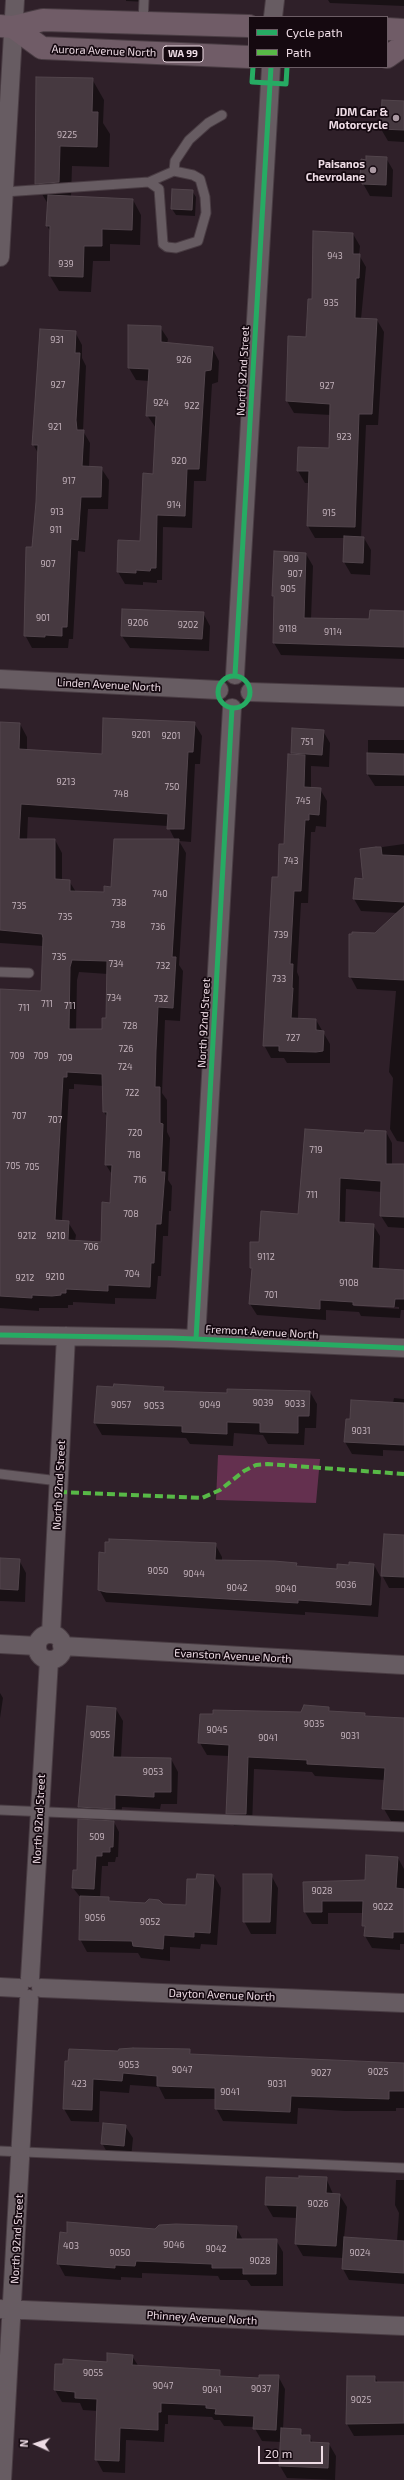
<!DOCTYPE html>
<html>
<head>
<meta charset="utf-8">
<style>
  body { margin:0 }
  #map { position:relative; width:404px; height:2480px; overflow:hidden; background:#2f2029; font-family:"Exo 2",sans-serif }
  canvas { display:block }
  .legend { position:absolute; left:248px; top:16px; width:140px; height:52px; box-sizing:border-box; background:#150910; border:1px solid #6c5d65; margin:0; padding:5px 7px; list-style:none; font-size:12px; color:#eedce5 }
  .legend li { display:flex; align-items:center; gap:8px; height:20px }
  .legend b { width:20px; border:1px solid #6c5d65 }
  .north { position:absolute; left:16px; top:2424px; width:40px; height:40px; -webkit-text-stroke:3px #150910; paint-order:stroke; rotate:273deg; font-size:11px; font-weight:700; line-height:16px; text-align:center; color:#eedce5 }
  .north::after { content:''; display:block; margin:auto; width:14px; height:18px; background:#eedce5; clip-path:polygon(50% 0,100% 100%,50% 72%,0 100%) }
  .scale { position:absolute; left:258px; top:2446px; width:65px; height:18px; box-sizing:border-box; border:2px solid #eedce5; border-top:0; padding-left:5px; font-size:12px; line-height:14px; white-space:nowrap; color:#eedce5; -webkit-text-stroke:3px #150910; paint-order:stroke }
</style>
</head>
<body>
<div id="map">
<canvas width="404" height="2480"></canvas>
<ul class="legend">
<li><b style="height:5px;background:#26ab63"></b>Cycle path</li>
<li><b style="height:5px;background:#58b947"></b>Path</li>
</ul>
<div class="north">N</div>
<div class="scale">20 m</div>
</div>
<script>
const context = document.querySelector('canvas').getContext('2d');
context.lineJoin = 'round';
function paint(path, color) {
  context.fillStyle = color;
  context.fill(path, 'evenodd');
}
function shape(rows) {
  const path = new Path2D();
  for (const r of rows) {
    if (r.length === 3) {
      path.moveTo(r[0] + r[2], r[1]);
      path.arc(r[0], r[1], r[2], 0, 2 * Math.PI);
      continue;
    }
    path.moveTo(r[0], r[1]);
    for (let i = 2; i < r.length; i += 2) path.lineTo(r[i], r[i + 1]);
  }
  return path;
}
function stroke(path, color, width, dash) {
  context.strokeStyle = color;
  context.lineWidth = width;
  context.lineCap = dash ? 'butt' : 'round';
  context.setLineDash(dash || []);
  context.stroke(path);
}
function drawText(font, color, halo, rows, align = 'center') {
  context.font = font + ' "Exo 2",sans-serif';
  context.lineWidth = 3.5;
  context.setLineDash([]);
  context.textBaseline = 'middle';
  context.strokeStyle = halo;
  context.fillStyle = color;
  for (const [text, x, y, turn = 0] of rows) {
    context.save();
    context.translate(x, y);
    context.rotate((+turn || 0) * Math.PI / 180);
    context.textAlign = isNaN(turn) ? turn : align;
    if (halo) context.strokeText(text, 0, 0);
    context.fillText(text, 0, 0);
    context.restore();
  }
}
const green = shape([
  [218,1455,320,1459,316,1503,216,1500]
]);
const shadow = shape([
  [126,0,148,0,148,2,126,1],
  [328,0,404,0,404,6,330,3],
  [92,79,104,100,103,123,110,134,109,167,72,166,71,197,133,200,141,215,140,245,110,244,110,261,93,261,91,292,59,291,50,276,51,232,47,226,48,204,36,184],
  [404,102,404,142,388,141,381,129],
  [386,158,393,170,392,197,370,196,361,180,367,161],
  [192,191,196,197,195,216,176,215,172,209],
  [353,234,360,246,359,255,366,267,361,319,377,320,384,332,378,425,366,425,361,538,364,538,371,550,370,575,351,574,344,562,345,538,315,538,308,526,310,483,305,483,298,471,330,449,331,415,294,413,287,401,307,338,313,300],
  [129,326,160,327,168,339,167,344,212,348,219,361,218,382,212,384,206,481,194,481,192,528,163,527,162,580,157,580,157,583,143,582,143,585,125,584,118,572,141,542,154,475,156,428,147,415,149,381,136,380,129,368],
  [75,332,82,345,82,358,86,366,83,431,90,443,89,467,101,468,109,480,108,509,88,509,85,552,78,551,73,639,69,639,68,648,32,648,25,635,37,502,38,453,33,444],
  [306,554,313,566,311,619,370,620,404,612,404,659,281,655,274,643,275,599,273,596],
  [203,613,210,626,209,651,130,648,122,636],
  [0,723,20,724,27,737,27,751,103,755,194,723,202,736,200,764,195,764,191,842,179,841,186,853,179,965,183,971,180,1021,165,1020,162,1093,167,1100,167,1132,170,1138,168,1180,172,1186,171,1211,169,1211,168,1236,163,1236,161,1276,158,1276,156,1299,115,1298,115,1304,73,1302,73,1305,68,1305,68,1308,39,1308,39,1311,0,1308,0,990,42,992,43,946,0,943],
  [28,817,168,826,175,840,105,893,76,892,69,881,62,880,62,853,55,840,27,840],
  [79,972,108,974,107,1019,103,1030,76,1030,77,980],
  [74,1084,104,1086,104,1112,108,1118,106,1165,113,1176,111,1204,102,1243,75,1241,76,1235,68,1222,62,1221,69,1089,74,1089],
  [323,731,330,743,329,767,311,766,311,789,320,789,327,801,326,827,316,826,315,832,311,832,308,903,301,903,297,972,299,977,298,1019,316,1020,330,1044,330,1063,287,1063,284,1058,271,1058,264,1045,279,878,285,845,292,753],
  [368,740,404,740,404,786,375,786,368,775],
  [404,844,404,1142,397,1141,390,1129,393,1078,389,1072,396,991,357,989,350,976,375,934,398,913,361,911,354,899,364,880,361,850],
  [386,1132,392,1143,392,1165,404,1165,404,1228,388,1227,381,1216,382,1192,346,1189,345,1224,373,1225,380,1236,379,1270,404,1271,404,1310,401,1310,400,1318,361,1316,359,1312,326,1310,326,1320,257,1315,250,1304,252,1271,251,1267,260,1243,299,1215,365,1134],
  [354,1304,399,1307,399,1309,354,1306],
  [163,1388,165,1392,227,1394,310,1392,317,1404,316,1428,305,1428,304,1445,268,1444,263,1435,234,1433,233,1446,190,1444,186,1438,102,1435,95,1423],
  [394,1398,404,1399,404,1451,383,1450,383,1456,352,1454,345,1442,351,1420,393,1403],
  [404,1536,404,1588,389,1588,382,1575],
  [215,1544,222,1557,222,1561,296,1564,298,1567,338,1570,374,1565,381,1578,378,1617,305,1612,305,1615,106,1602,99,1589,106,1554],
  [0,1559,19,1560,26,1573,25,1602,0,1601],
  [0,1693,3,1698,0,1718],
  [328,1708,331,1712,365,1714,367,1717,404,1719,404,1822,391,1821,384,1809,385,1780,315,1776,312,1772,254,1769,252,1826,234,1826,227,1813,229,1756,207,1755,200,1743,201,1715,301,1713],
  [116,1709,123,1721,121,1758,171,1759,178,1772,177,1804,161,1804,160,1809,122,1807,121,1821,113,1820,119,1832,118,1857,116,1857,115,1862,108,1862,108,1866,102,1866,100,1898,108,1898,111,1902,187,1906,197,1880,214,1876,221,1888,217,1945,201,1944,200,1949,170,1947,170,1961,141,1958,138,1953,87,1952,80,1939,81,1898,73,1888,87,1821,79,1807],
  [398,1858,404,1869,404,1944,400,1944,400,1950,372,1948,365,1936,363,1913,328,1913,328,1924,312,1924,305,1912,304,1882,365,1881],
  [271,1875,278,1888,276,1934,251,1934,244,1921],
  [189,2050,192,2055,404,2063,404,2108,396,2108,396,2111,345,2111,298,2108,297,2124,223,2121,216,2108,216,2099,165,2099,159,2087,130,2085,129,2093,100,2091,99,2122,71,2121,64,2109,119,2052],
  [125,2126,133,2138,131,2158,109,2156,102,2143],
  [326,2178,333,2194,339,2194,347,2207,344,2238,397,2241,399,2213,395,2205,396,2180,404,2180,404,2284,349,2280,343,2269,343,2258,303,2256,296,2244,298,2218,273,2217,266,2205,300,2179],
  [236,2227,243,2240,276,2240,283,2252,283,2286,251,2286,247,2280,220,2280,218,2276,142,2273,142,2278,121,2277,121,2280,65,2276,58,2263,155,2231],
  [132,2356,139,2367,219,2371,222,2377,260,2379,278,2376,285,2389,283,2429,300,2430,304,2436,309,2436,313,2443,329,2444,336,2456,335,2480,287,2478,280,2466,281,2442,262,2441,254,2427,224,2426,220,2420,214,2420,212,2417,168,2415,168,2424,165,2424,164,2442,126,2440,125,2473,103,2472,96,2459,98,2411,83,2410,80,2403,62,2402,55,2390,108,2363],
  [348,2377,375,2377,378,2383,404,2383,404,2435,354,2436,347,2424]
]);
const building = shape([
  [36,77,93,78,92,112,98,112,97,147,60,146,59,182,35,184,36,77],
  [382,100,404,101,404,130,380,129,382,100],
  [366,156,387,157,386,185,362,184,362,180,360,180,361,159,366,160,366,156],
  [172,189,193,190,192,210,171,209,172,189],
  [48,195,133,199,132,230,102,229,102,246,84,246,83,277,49,276,50,226,46,226,48,195],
  [313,231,353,233,353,254,360,254,359,278,356,278,355,318,377,319,372,414,359,414,355,527,307,526,309,471,297,471,298,447,329,448,330,404,286,401,288,336,306,337,308,299,312,299,313,231],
  [128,325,161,326,161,342,213,347,211,370,205,371,199,469,187,469,185,516,157,515,156,568,151,568,150,571,136,570,136,573,117,572,118,540,140,541,143,473,153,474,156,416,146,416,149,369,128,368,128,325],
  [40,329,76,331,75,353,80,353,76,420,77,430,84,430,82,466,102,467,101,497,81,497,78,540,71,539,67,627,62,627,62,636,45,635,45,637,24,636,26,547,32,547,36,502,38,445,32,445,40,329],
  [344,536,364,537,363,563,343,562,344,536],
  [274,551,306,553,304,618,369,619,370,610,404,611,404,647,273,643,274,596,272,596,274,551],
  [122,609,204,612,202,639,121,636,122,609],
  [103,718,195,722,193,752,188,752,184,829,167,829,168,814,21,804,19,839,55,839,55,879,70,880,70,891,104,892,104,886,111,887,114,839,179,839,172,957,176,957,173,1008,158,1007,156,1050,155,1087,160,1087,160,1123,163,1124,161,1172,165,1172,161,1224,156,1224,154,1263,151,1263,150,1287,108,1285,108,1291,66,1289,66,1293,61,1293,61,1295,52,1296,32,1295,32,1298,0,1296,0,989,41,991,43,938,42,934,0,930,0,722,20,723,19,749,102,754,103,718],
  [72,960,107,961,106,1018,102,1018,102,1029,69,1029,70,967,72,960],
  [67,1072,102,1074,103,1112,107,1112,105,1165,112,1165,110,1203,102,1202,101,1242,68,1240,69,1221,55,1220,63,1077,67,1077,67,1072],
  [292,728,324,730,322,755,291,753,292,728],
  [367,753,404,754,404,775,367,774,367,753],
  [288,754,305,755,304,787,321,788,319,815,309,814,309,820,305,820,301,891,294,891,290,964,293,964,292,988,293,988,291,1018,316,1019,316,1030,324,1031,323,1051,316,1052,279,1051,279,1046,263,1046,272,877,278,877,279,844,284,844,288,754],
  [376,847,381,847,382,855,404,856,404,902,353,899,355,878,363,879,360,849,376,847],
  [404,906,404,980,349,977,349,934,352,934,352,932,375,933,404,906],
  [305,1129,364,1133,365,1130,386,1131,386,1164,404,1164,404,1217,380,1216,381,1181,340,1178,339,1222,374,1224,372,1268,404,1270,404,1299,395,1299,394,1307,353,1305,353,1302,320,1300,320,1309,249,1304,252,1268,250,1268,250,1242,259,1242,261,1211,298,1214,305,1129],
  [114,1384,164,1387,163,1391,227,1393,227,1389,310,1391,309,1416,298,1416,298,1433,260,1432,260,1423,227,1422,227,1434,182,1432,182,1426,94,1423,97,1386,113,1387,114,1384],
  [351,1400,404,1403,404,1445,344,1442,346,1419,350,1419,351,1400],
  [384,1534,404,1535,404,1577,381,1576,384,1534],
  [109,1539,216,1543,215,1560,274,1561,297,1563,296,1566,337,1569,337,1564,349,1565,349,1562,374,1564,371,1605,298,1600,298,1603,106,1592,98,1590,99,1552,105,1553,105,1542,109,1542,109,1539],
  [0,1558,20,1559,18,1590,0,1589,0,1558],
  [304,1705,329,1707,329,1711,365,1713,365,1716,404,1718,404,1810,382,1809,385,1768,307,1764,307,1760,248,1757,246,1814,226,1814,229,1745,198,1743,200,1714,213,1714,213,1710,301,1712,304,1705],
  [87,1706,116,1708,113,1757,171,1758,171,1792,154,1792,154,1797,115,1795,115,1809,78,1807,87,1706],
  [78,1819,114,1821,113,1847,110,1847,110,1852,102,1852,102,1856,96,1856,94,1889,72,1888,73,1870,77,1870,78,1819],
  [366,1855,398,1857,396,1888,404,1889,404,1932,393,1932,393,1938,364,1936,365,1926,362,1926,363,1901,322,1901,322,1912,304,1912,303,1882,365,1880,366,1855],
  [197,1874,214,1875,210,1933,194,1932,194,1937,164,1935,163,1949,133,1946,132,1941,79,1940,80,1896,109,1897,109,1901,145,1903,149,1899,159,1900,163,1904,186,1905,187,1879,196,1879,197,1874],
  [243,1874,272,1874,270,1922,243,1922,243,1874],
  [133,2048,190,2049,190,2054,404,2063,404,2091,389,2091,389,2099,291,2096,290,2112,215,2109,215,2088,157,2086,157,2076,123,2073,122,2081,93,2079,92,2110,63,2109,65,2061,68,2061,69,2049,118,2051,119,2049,133,2048],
  [103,2123,126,2125,124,2146,101,2144,103,2123],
  [299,2176,327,2177,326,2193,340,2194,336,2246,295,2244,297,2206,265,2205,266,2177,299,2178,299,2176],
  [67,2222,155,2229,159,2225,176,2224,237,2226,236,2239,277,2239,276,2274,243,2274,243,2268,212,2268,212,2264,136,2261,135,2266,115,2265,115,2268,57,2264,60,2232,67,2233,67,2222],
  [344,2237,404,2241,404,2273,342,2269,344,2237],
  [107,2353,133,2355,132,2365,220,2370,220,2376,259,2378,259,2375,279,2375,276,2430,253,2429,254,2416,215,2414,216,2409,206,2408,206,2405,161,2403,161,2412,158,2412,158,2430,120,2428,119,2461,95,2460,97,2399,75,2398,75,2392,54,2390,55,2364,63,2364,63,2359,107,2362,107,2353],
  [347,2376,375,2376,375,2382,404,2382,404,2423,346,2424,347,2376],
  [281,2428,301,2429,301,2435,310,2435,310,2442,329,2443,328,2468,279,2466,281,2428]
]);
const lane = shape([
  [143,23,144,0],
  [174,171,175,161,189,140,208,123,222,115],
  [4,192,149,182,159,189,163,244,167,247,176,248,198,241,206,213,205,197,200,179,193,175,174,171,149,182],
  [0,972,29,973],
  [0,1474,59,1481],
  [0,1810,404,1827],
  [0,2151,404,2168]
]);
const street = shape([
  [273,17,275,0],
  [0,257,15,0],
  [235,675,271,67],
  [0,679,219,690],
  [250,692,404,697],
  [0,1335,171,1338,404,1348],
  [196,1339,232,708],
  [51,1634,66,1336],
  [50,1647,13],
  [0,1644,37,1646],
  [62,1646,404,1665],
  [30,1978,49,1660],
  [0,1987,19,1988],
  [41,1988,404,2003],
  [0,2309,404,2326],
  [2,2480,29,1999]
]);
const highway = shape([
  [0,26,13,27,43,20,249,26],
  [13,27,42,48,249,57],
  [387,29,404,30],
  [387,57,404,45]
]);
const quiet = shape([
  [59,1492,202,1498,220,1490,244,1471,256,1465,268,1464,404,1474]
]);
const cycleway = shape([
  [253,67,252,82,286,84,287,67],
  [235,675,271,67],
  [234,692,16],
  [0,1335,171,1338,404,1348],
  [196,1339,232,708]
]);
const markers = [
  [396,118,4,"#ab9aa3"],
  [373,170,4,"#ab9aa3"]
];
const numberNames = [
  ["9225",67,135],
  ["943",335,256],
  ["939",66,264],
  ["935",331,303],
  ["931",57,340],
  ["926",184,360],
  ["927",58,385],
  ["927",327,386],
  ["924",161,403],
  ["922",192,406],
  ["921",55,427],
  ["923",344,437],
  ["920",179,461],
  ["917",69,481],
  ["914",174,505],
  ["913",57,512],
  ["915",329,513],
  ["911",56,530],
  ["909",291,559],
  ["907",48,564],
  ["907",295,574],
  ["905",288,589],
  ["901",43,618],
  ["9206",138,623],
  ["9202",188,625],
  ["9118",288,629],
  ["9114",333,632],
  ["9201",141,735],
  ["9201",171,736],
  ["751",307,742],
  ["9213",66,782],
  ["750",172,787],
  ["748",121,794],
  ["745",303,801],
  ["743",291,861],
  ["740",160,894],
  ["738",119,903],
  ["735",19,906],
  ["735",65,917],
  ["738",118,925],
  ["736",158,927],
  ["739",281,935],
  ["735",59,957],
  ["734",116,964],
  ["732",163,966],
  ["733",279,979],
  ["734",114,998],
  ["732",161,999],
  ["711",47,1004],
  ["711",70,1006],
  ["711",24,1008],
  ["728",130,1026],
  ["727",293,1038],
  ["726",126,1049],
  ["709",17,1056],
  ["709",41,1056],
  ["709",65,1058],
  ["724",125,1067],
  ["722",132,1093],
  ["707",19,1116],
  ["707",55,1120],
  ["720",135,1133],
  ["719",316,1150],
  ["718",134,1155],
  ["705",13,1166],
  ["705",32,1167],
  ["716",140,1180],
  ["711",312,1195],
  ["708",131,1214],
  ["9212",27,1236],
  ["9210",56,1236],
  ["706",91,1247],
  ["9112",266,1257],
  ["704",132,1274],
  ["9210",55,1277],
  ["9212",25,1278],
  ["9108",349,1283],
  ["701",271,1295],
  ["9039",263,1403],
  ["9033",295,1404],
  ["9057",121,1405],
  ["9049",210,1405],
  ["9053",154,1406],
  ["9031",361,1431],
  ["9050",158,1571],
  ["9044",194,1574],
  ["9036",346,1585],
  ["9042",237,1588],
  ["9040",286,1589],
  ["9035",314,1724],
  ["9045",217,1730],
  ["9055",100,1735],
  ["9031",350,1736],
  ["9041",268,1738],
  ["9053",153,1772],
  ["509",97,1837],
  ["9028",322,1891],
  ["9022",383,1907],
  ["9056",95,1918],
  ["9052",150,1922],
  ["9053",129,2065],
  ["9047",182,2070],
  ["9025",378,2072],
  ["9027",321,2073],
  ["423",79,2084],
  ["9031",277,2084],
  ["9041",230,2092],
  ["9026",318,2204],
  ["9046",174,2245],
  ["403",71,2246],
  ["9042",216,2249],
  ["9050",120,2253],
  ["9024",360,2253],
  ["9028",260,2261],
  ["9055",93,2373],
  ["9047",163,2386],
  ["9037",261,2389],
  ["9041",212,2390],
  ["9025",361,2400]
];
const shields = [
  [183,54,40]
];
const shieldNames = [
  ["WA 99",183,54]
];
const streetNames = [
  ["Aurora Avenue North",104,51,2],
  ["North 92nd Street",243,371,-87],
  ["Linden Avenue North",109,685,3],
  ["North 92nd Street",204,1023,-87],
  ["Fremont Avenue North",262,1332,3],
  ["North 92nd Street",59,1485,-87],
  ["Evanston Avenue North",233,1656,3],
  ["North 92nd Street",39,1819,-87],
  ["Dayton Avenue North",222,1995,2],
  ["North 92nd Street",17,2239,-87],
  ["Phinney Avenue North",202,2318,3]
];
const poiNames = [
  ["JDM Car &",388,112],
  ["Motorcycle",388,125],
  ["Paisanos",365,164],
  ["Chevrolane",365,177]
];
paint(green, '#64304f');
paint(shadow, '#0007');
paint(building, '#463940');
stroke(building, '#52454c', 1);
stroke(lane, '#493c43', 11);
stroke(street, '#493c43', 20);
stroke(highway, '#493c43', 24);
stroke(lane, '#675c62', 9);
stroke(street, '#675c62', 18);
stroke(highway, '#705c67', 22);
stroke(quiet, '#58b947', 4, [8, 4]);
stroke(cycleway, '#26ab63', 5);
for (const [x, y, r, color] of markers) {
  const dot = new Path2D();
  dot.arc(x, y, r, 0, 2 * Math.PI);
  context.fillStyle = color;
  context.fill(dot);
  stroke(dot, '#150910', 1.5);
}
drawText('9px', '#c4b3bc', null, numberNames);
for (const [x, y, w] of shields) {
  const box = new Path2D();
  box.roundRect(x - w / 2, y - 8, w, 16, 3);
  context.fillStyle = '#150910';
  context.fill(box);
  stroke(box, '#eedce5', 1);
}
drawText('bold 10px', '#eedce5', null, shieldNames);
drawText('11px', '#eedce5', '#150910', streetNames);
drawText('bold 11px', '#eedce5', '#150910', poiNames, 'right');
</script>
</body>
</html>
